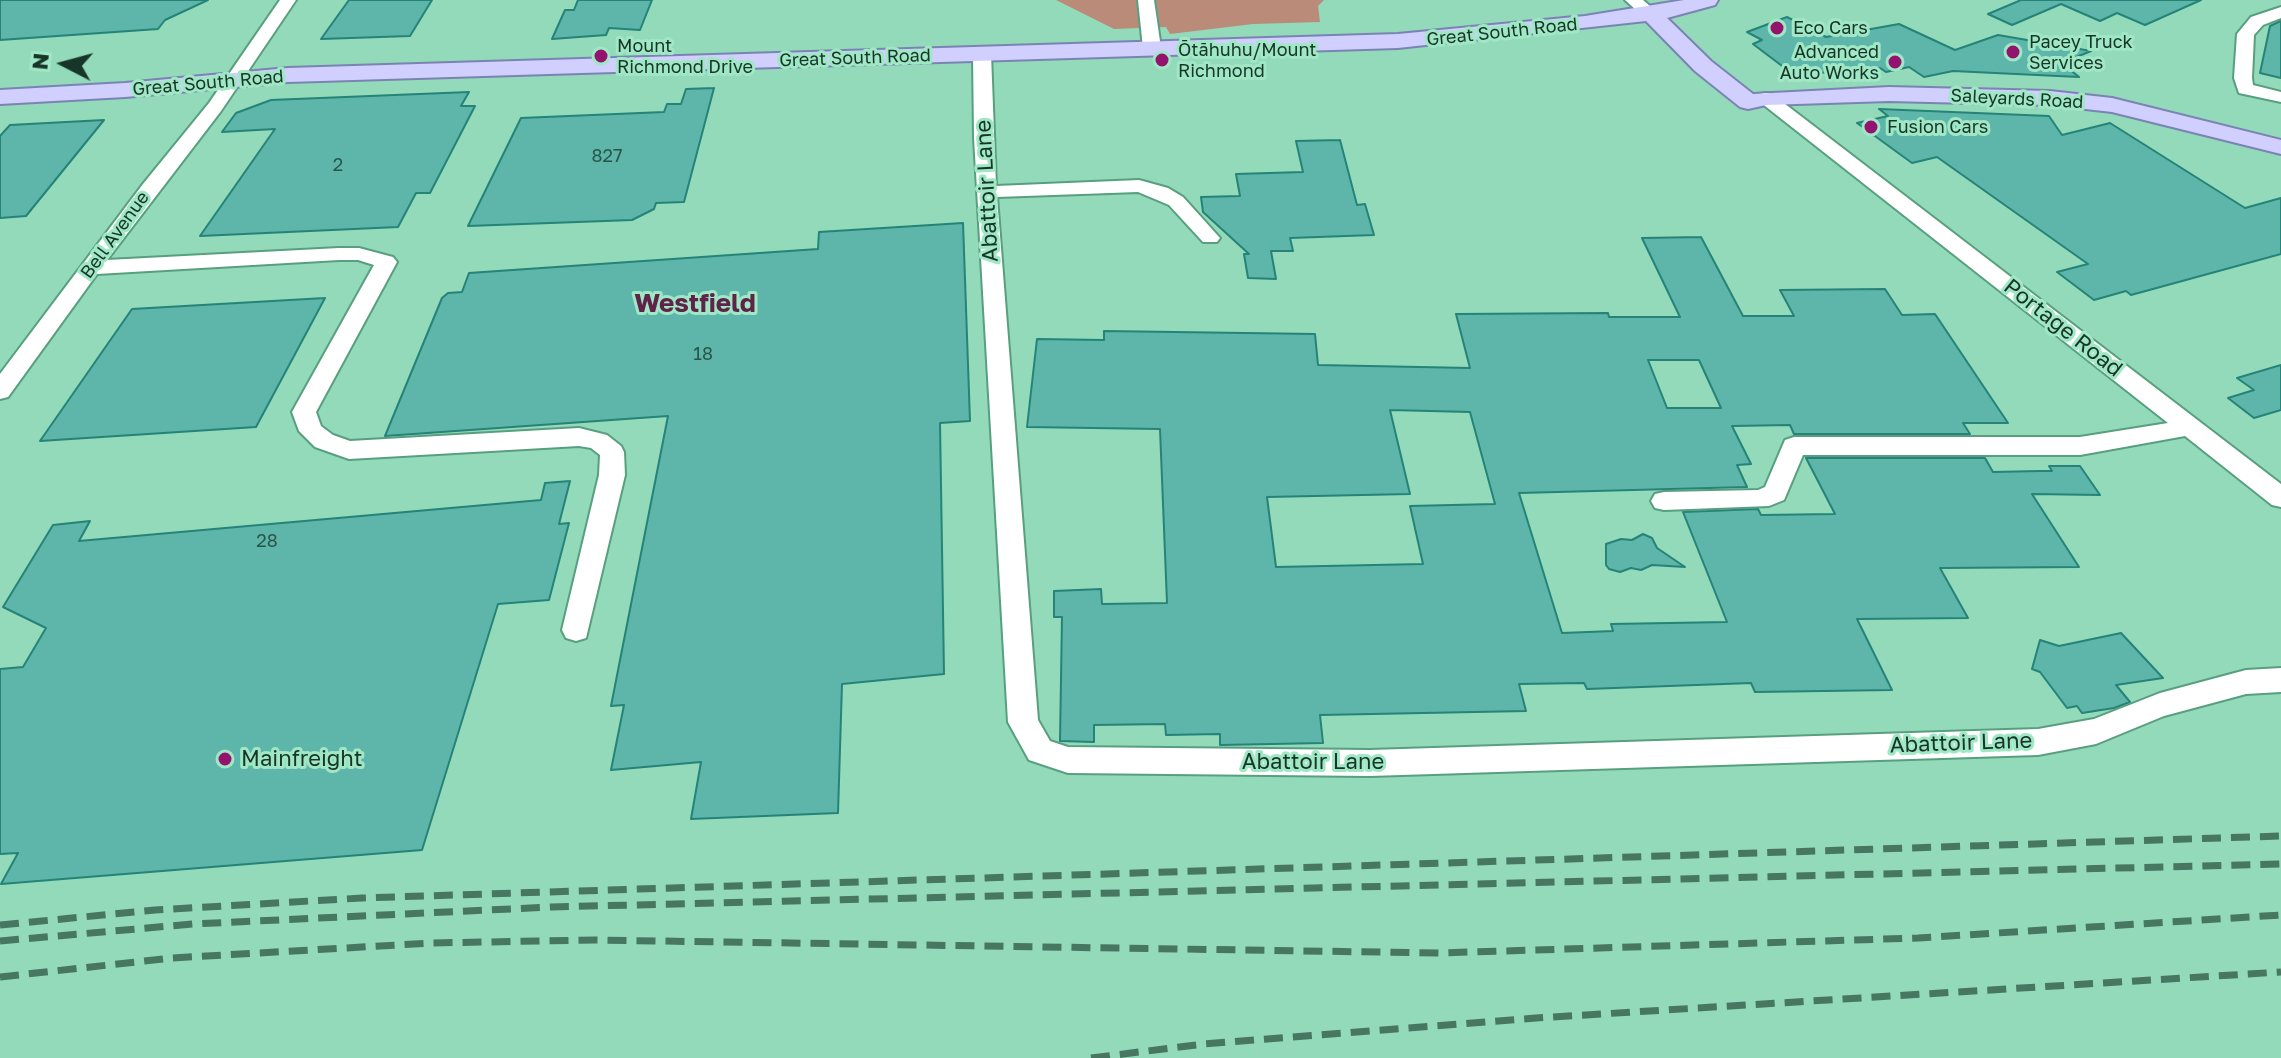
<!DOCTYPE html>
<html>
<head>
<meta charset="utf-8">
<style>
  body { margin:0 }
  #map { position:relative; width:2281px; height:1058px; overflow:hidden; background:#92dab9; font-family:"Golos Text",sans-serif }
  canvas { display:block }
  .north { position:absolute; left:24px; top:24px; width:80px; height:80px; -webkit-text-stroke:6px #9fe7c5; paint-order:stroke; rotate:276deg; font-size:22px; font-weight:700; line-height:32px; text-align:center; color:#173528 }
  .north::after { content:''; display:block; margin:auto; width:28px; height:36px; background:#173528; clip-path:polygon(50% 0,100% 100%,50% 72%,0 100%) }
</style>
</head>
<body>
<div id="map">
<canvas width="2281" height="1058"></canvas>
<div class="north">N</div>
</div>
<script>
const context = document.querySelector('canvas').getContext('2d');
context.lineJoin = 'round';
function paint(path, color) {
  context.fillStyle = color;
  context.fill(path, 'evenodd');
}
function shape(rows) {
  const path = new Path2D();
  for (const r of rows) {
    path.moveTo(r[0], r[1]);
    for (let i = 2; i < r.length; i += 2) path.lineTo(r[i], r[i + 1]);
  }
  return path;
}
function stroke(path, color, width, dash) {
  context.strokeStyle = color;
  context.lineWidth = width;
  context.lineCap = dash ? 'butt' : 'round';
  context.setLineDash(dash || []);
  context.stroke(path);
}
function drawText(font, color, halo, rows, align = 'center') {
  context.font = font + ' "Golos Text",sans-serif';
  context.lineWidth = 6;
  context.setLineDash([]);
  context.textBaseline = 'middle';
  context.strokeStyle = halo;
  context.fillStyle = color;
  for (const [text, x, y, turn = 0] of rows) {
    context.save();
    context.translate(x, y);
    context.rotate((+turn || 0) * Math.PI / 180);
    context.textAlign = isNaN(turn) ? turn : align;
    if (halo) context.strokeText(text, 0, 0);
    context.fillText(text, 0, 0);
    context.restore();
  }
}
const green = shape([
  [1056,0,1324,0,1318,6,1320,22,1253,24,1170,34,1166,27,1114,29]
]);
const building = shape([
  [0,0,208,0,165,20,158,29,0,40,0,0],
  [349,0,432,0,410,36,321,39,349,0],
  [578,0,652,0,640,30,609,28,606,35,552,39,565,10,574,10,578,0],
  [2021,0,2201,0,2145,25,2117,13,2100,21,2061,4,2012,25,1988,14,2021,0],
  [1787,17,1826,37,1899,24,1955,50,1998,35,2091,51,2062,63,2079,77,1953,71,1924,77,1909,67,1886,72,1880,68,1794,75,1753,44,1762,40,1747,32,1787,17],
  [2281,21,2281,78,2260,73,2270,26,2281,21],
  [714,88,684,202,656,203,654,209,632,220,468,226,521,118,664,112,667,104,681,104,686,89,714,88],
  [469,92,461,106,475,106,430,193,416,193,398,227,200,236,275,129,222,132,236,113,271,100,469,92],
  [1879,109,2049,116,2062,135,2110,123,2245,208,2281,198,2281,254,2131,295,2126,291,2094,300,2057,272,2088,264,1937,157,1912,163,1857,123,1888,116,1879,109],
  [104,120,26,216,0,218,0,136,10,125,104,120],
  [1340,140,1357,205,1365,204,1374,235,1290,238,1293,251,1271,251,1276,279,1248,278,1244,254,1249,254,1203,212,1201,197,1240,196,1236,174,1303,172,1296,141,1340,140],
  [963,223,970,421,940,423,944,674,842,684,838,813,691,819,701,762,611,770,624,705,611,706,668,416,385,436,442,298,448,293,462,292,469,273,818,249,819,232,963,223],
  [1701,237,1743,316,1794,316,1780,290,1885,289,1902,315,1935,314,2008,423,1963,423,1970,434,1794,434,1790,425,1732,426,1751,464,1737,465,1747,487,1519,493,1562,633,1613,631,1611,624,1727,622,1683,512,1758,509,1761,515,1835,514,1806,458,1985,458,1993,472,2040,471,2052,471,2049,466,2080,466,2100,495,2032,494,2079,567,1940,568,1968,618,1857,619,1892,690,1755,692,1751,683,1587,689,1584,683,1519,684,1526,711,1320,715,1323,743,1220,745,1220,734,1166,735,1165,724,1094,725,1094,742,1060,741,1062,617,1054,617,1054,591,1101,589,1102,604,1167,603,1160,429,1027,427,1037,339,1104,340,1104,331,1315,334,1318,365,1470,368,1456,314,1608,313,1609,317,1680,317,1642,238,1701,237],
  [1648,360,1699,360,1721,408,1667,408,1648,360],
  [1390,410,1470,412,1495,504,1410,506,1423,564,1276,567,1267,497,1410,494,1390,410],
  [325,298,256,427,40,441,132,309,325,298],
  [2281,365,2281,410,2254,418,2228,398,2254,390,2237,378,2281,365],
  [570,481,559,524,569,523,549,600,498,604,422,850,1,884,18,853,0,854,0,669,23,667,46,628,3,607,53,525,90,521,79,541,541,500,545,483,570,481],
  [1643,534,1652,538,1657,548,1685,567,1652,565,1641,570,1631,568,1620,572,1609,569,1606,565,1606,544,1621,539,1632,540,1643,534],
  [2121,633,2163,678,2116,685,2130,702,2114,708,2082,713,2077,706,2067,708,2040,672,2032,669,2040,640,2059,646,2121,633]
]);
const minor = shape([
  [280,0,296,0,221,111,107,260,339,248,359,248,393,257,397,262,316,412,321,426,333,435,350,441,579,428,607,435,621,446,624,452,625,475,586,638,576,641,566,638,562,630,599,475,600,455,591,448,579,446,349,459,315,447,299,431,292,412,374,265,358,260,339,260,97,274,8,397,0,399,0,374,143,184,209,103,280,0],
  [1138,0,1154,0,1161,48,1158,52,1146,52,1143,48,1138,0],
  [1625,0,1643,0,1659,14,1651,19,1645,18,1625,0],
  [2281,7,2281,18,2263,25,2254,35,2252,78,2253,85,2281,92,2281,102,2239,93,2234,78,2237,34,2251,17,2281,7],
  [982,49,991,54,996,186,1139,180,1168,188,1183,197,1220,238,1217,242,1203,242,1169,205,1138,192,997,197,1038,720,1050,741,1068,747,1370,750,2038,729,2094,719,2160,693,2246,670,2281,668,2281,692,2246,694,2164,716,2096,744,2038,755,1370,776,1068,773,1029,760,1008,722,974,138,973,54,982,49],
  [1766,93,1772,94,2281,484,2281,507,2272,505,2185,436,2080,455,1803,455,1784,500,1769,506,1664,510,1655,508,1651,501,1655,494,1664,492,1758,490,1765,487,1785,440,1794,437,2080,437,2168,423,1760,102,1757,98,1760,94,1766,93]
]);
const major = shape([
  [1684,0,1718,0,1715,5,1667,18,1711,61,1753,94,1889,87,2050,91,2112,98,2281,140,2281,154,2112,112,2050,105,1889,101,1766,105,1748,109,1740,107,1695,71,1646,21,1398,48,288,82,125,97,0,104,0,90,125,83,288,68,1398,34,1585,16,1684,0]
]);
const rail = shape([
  [0,925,155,910,362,898,2281,836],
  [0,941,193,924,552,907,2281,864],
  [0,977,172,958,432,943,595,940,1439,953,1918,938,2281,915],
  [1091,1058,1204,1044,1536,1018,2281,972]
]);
const markers = [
  [1777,28,8,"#93136e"],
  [2013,52,8,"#93136e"],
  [601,56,8,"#93136e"],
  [1162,60,8,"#93136e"],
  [1895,62,8,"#93136e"],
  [1871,127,8,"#93136e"],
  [225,759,8,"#93136e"]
];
const farPoinames = [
  ["Eco Cars",1793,28],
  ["Pacey Truck",2029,42],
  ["Services",2029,63],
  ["Mount",617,46],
  ["Richmond Drive",617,67],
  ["Ōtāhuhu/Mount",1178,50],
  ["Richmond",1178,71],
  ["Advanced",1879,52,"right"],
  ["Auto Works",1879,73,"right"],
  ["Fusion Cars",1887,127]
];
const farStreetnames = [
  ["Great South Road",1502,32,-6],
  ["Great South Road",855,58,-2],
  ["Great South Road",208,83,-5],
  ["Saleyards Road",2017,99,3],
  ["Bell Avenue",115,235,-54]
];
const numberNames = [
  ["827",607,156],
  ["2",338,165],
  ["18",703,354],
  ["28",267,541]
];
const streetNames = [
  ["Abattoir Lane",987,191,-93],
  ["Portage Road",2063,328,38],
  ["Abattoir Lane",1961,743,-2],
  ["Abattoir Lane",1313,762]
];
const poiNames = [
  ["Mainfreight",241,759]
];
const quarterNames = [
  ["Westfield",695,304]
];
paint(green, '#ba8b78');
paint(building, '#5eb6aa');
stroke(building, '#258378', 2);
stroke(minor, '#589f80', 4);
stroke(major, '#7a84b2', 4);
paint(minor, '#fff');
paint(major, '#d0cffe');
stroke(rail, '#477661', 7, [19, 10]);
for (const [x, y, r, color] of markers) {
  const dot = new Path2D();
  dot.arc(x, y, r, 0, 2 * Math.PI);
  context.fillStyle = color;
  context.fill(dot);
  stroke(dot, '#9fe7c5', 3);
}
drawText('18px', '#173528', '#9fe7c5', farPoinames, 'left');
drawText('18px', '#173528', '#9fe7c5', farStreetnames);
drawText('18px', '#295548', null, numberNames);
drawText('22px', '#173528', '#9fe7c5', streetNames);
drawText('22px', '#173528', '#9fe7c5', poiNames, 'left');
drawText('bold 26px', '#5f234a', '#9fe7c5', quarterNames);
</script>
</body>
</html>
